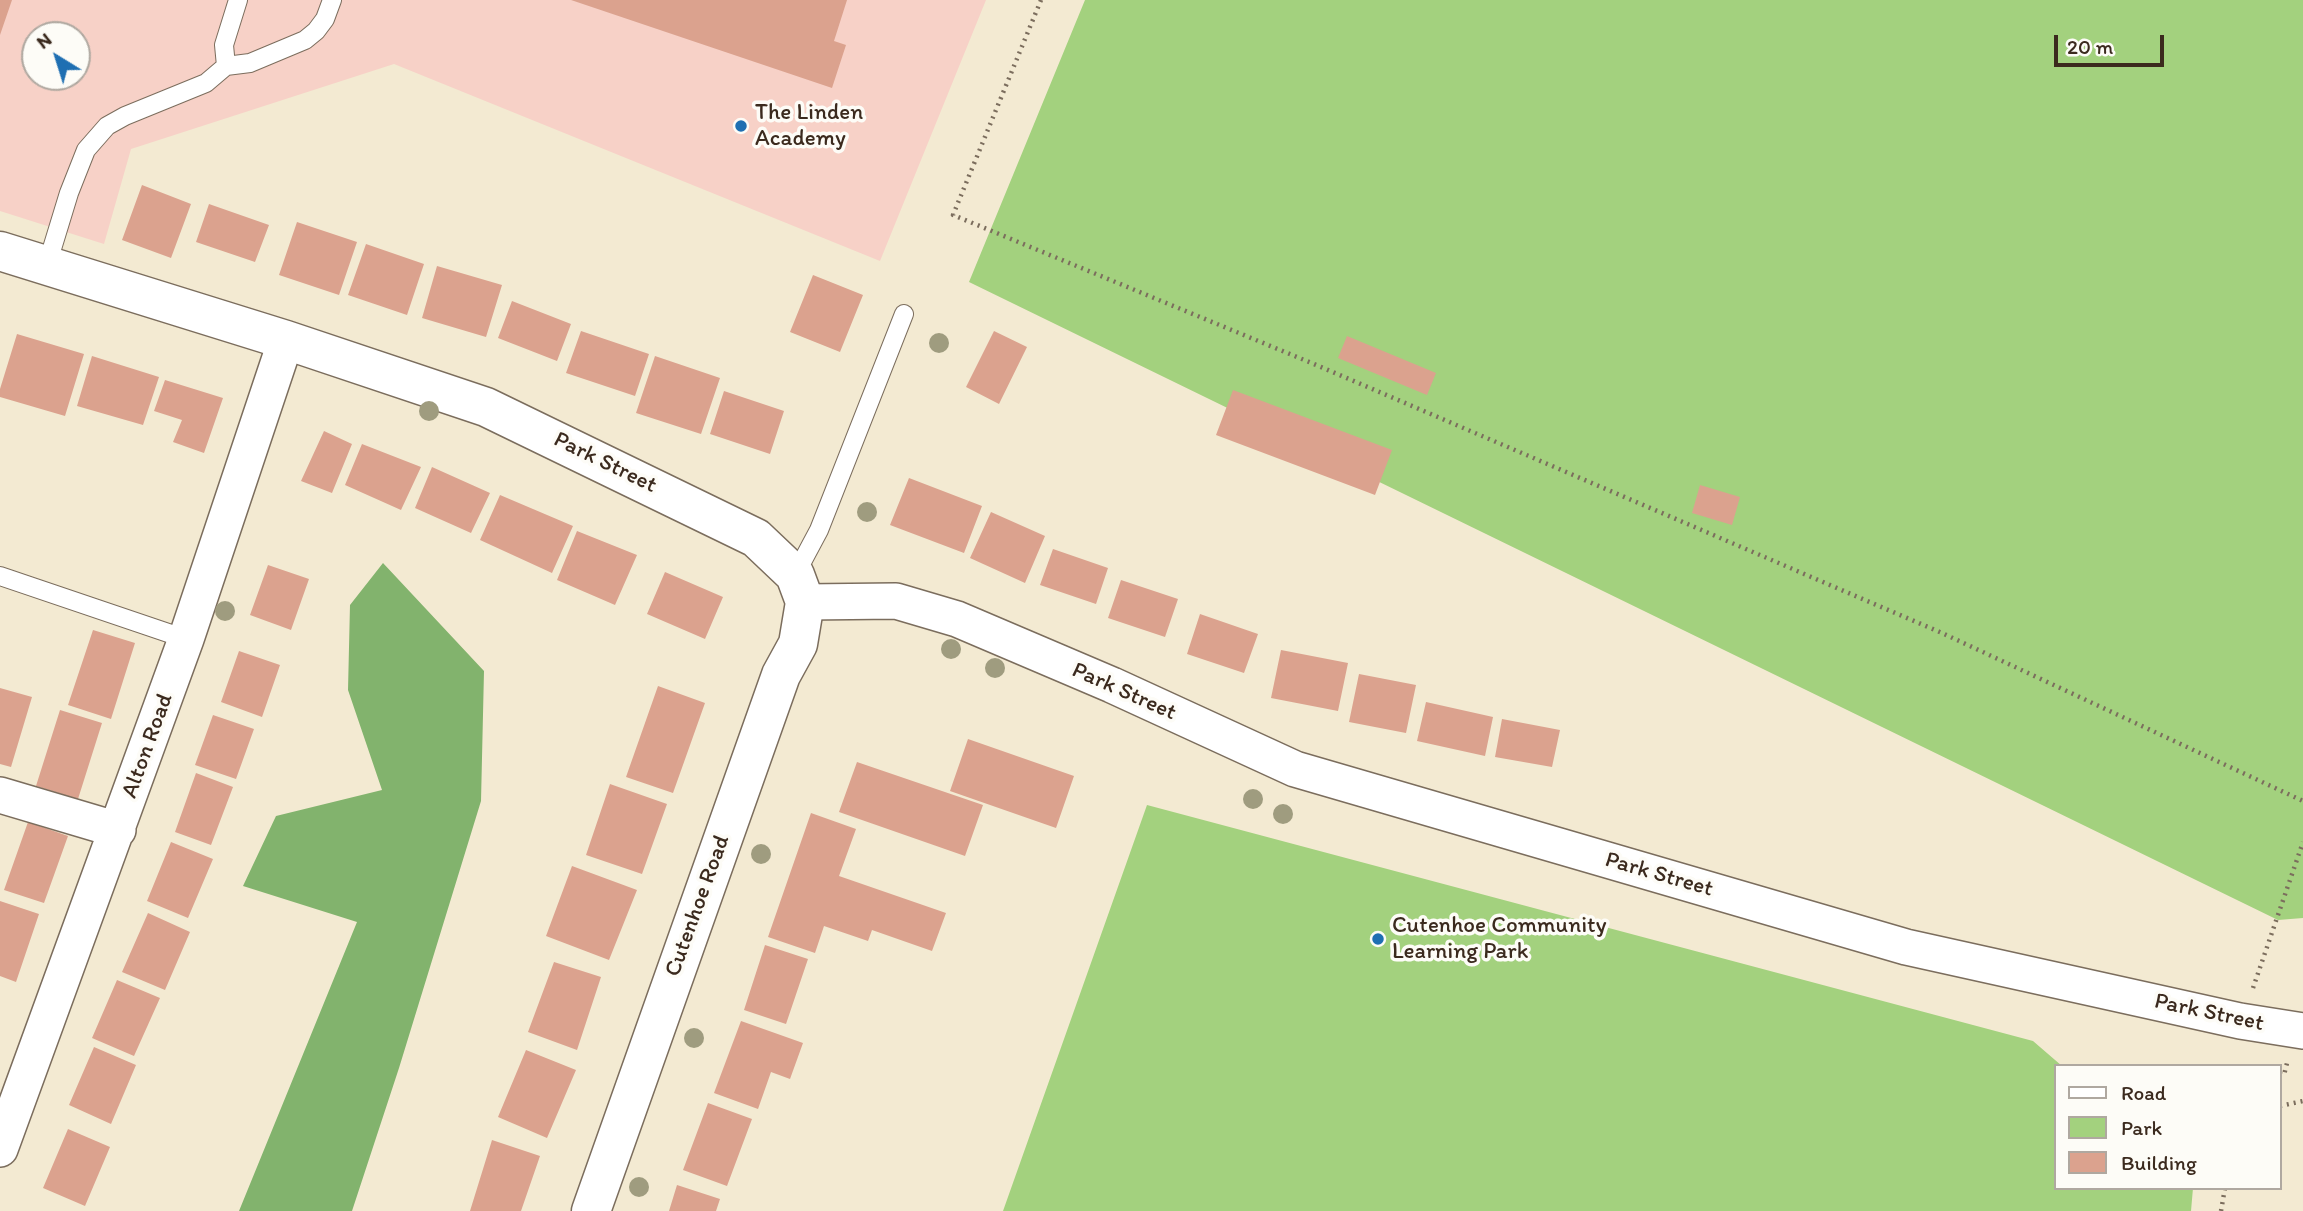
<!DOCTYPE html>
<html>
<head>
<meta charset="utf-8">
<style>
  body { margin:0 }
  #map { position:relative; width:2303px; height:1211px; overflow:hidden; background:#f3ead2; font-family:Itim,sans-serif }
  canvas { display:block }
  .legend { position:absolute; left:2054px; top:1064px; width:228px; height:126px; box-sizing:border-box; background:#fdfcf7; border:2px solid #afa8a0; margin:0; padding:9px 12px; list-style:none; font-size:21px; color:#3b2a1e }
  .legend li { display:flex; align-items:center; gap:14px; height:35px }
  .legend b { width:35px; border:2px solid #afa8a0 }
  .north { position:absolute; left:21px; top:21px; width:70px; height:70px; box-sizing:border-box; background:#fdfcf7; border:2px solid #afa8a0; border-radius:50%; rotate:322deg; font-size:19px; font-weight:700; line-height:28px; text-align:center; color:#3b2a1e }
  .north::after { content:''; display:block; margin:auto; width:24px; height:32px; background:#1f6fb2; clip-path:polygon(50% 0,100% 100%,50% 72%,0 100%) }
  .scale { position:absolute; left:2054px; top:35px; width:110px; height:32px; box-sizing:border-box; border:4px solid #3b2a1e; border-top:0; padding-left:9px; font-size:21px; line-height:24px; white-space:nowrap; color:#3b2a1e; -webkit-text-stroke:5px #fdfcf7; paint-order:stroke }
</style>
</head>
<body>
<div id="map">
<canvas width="2303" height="1211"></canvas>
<ul class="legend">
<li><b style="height:9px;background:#fff"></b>Road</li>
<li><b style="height:19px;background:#a3d17e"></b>Park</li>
<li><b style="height:19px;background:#dba28e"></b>Building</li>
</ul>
<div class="north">N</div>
<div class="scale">20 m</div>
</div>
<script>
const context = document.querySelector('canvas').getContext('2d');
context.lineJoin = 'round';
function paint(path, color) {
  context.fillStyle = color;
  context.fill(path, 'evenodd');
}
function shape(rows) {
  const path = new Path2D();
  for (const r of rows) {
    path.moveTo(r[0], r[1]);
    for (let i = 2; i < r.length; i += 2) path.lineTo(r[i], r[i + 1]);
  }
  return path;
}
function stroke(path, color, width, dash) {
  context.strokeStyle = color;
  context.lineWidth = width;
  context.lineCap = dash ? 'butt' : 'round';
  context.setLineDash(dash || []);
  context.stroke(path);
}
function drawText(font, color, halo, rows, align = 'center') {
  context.font = font + ' Itim,sans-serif';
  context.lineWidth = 7;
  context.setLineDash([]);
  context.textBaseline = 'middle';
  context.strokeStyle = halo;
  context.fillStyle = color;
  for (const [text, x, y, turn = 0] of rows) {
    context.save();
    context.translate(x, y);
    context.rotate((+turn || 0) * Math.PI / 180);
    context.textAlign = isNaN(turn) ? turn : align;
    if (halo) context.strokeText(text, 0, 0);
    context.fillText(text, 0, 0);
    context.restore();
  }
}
const built = shape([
  [0,0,986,0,880,261,394,64,131,149,104,244,0,211],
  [35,35,77,35,77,77,35,77]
]);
const green = shape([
  [1085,0,2303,0,2303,918,2278,920,969,282],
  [1147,805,2033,1041,2062,1066,2056,1066,2056,1188,2193,1188,2191,1211,1003,1211]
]);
const forest = shape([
  [383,563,484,671,481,801,399,1068,352,1211,239,1211,357,922,243,886,276,816,382,790,348,690,350,605]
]);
const building = shape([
  [0,0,12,0,0,35],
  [571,0,847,0,834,41,846,45,832,88],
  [142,185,191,204,171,258,122,240],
  [209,204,269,225,255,262,196,242],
  [297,222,357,242,339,295,279,275],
  [366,244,424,264,407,315,348,295],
  [437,266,502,285,486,337,422,318],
  [813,275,863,295,840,352,790,332],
  [512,301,571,324,557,361,498,338],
  [581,331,649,354,635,396,566,373],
  [994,331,1027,347,999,404,966,387],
  [17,334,84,354,65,416,0,397,0,389],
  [1347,336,1436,373,1427,395,1338,358],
  [92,356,159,377,143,425,77,406],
  [655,356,720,378,701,434,636,413],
  [165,380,223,398,204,453,173,442,182,420,154,411],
  [1233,390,1392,450,1375,495,1216,435],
  [724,391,784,411,770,454,710,434],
  [324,431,352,444,332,493,301,481],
  [362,444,421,467,401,510,345,485],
  [432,467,490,493,471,533,415,508],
  [909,478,982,506,964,553,890,525],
  [1700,485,1740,497,1732,525,1692,513],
  [500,495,573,526,552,573,480,540],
  [991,512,1045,536,1025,583,970,558],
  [577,531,637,555,615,605,557,580],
  [1053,549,1108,568,1096,604,1040,585],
  [268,565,309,579,291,630,250,615],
  [665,572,723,597,705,639,647,614],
  [1121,580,1178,599,1165,637,1108,618],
  [1200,614,1258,634,1244,673,1187,654],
  [93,630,135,643,111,719,68,705],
  [1281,650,1348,663,1338,711,1271,698],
  [239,651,280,665,262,717,221,702],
  [1359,674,1416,685,1406,733,1349,722],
  [658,686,705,703,673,793,626,777],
  [0,688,32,697,11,767,0,764],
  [1426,702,1493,717,1485,756,1417,741],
  [60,710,102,723,78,799,36,786],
  [213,715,254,729,236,779,195,765],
  [1502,719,1560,730,1552,767,1495,757],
  [968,739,1074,776,1056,828,950,791],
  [857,762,983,805,965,856,839,812],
  [196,773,233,787,211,845,175,832],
  [610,784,667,804,642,874,586,855],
  [811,813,856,829,839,876,946,913,932,951,872,930,868,941,824,926,815,953,768,937],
  [28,822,68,836,44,903,4,890],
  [171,842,213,859,188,918,147,901],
  [572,866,637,890,609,960,546,936],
  [0,901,39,914,16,982,0,976],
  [148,913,190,932,165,990,122,972],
  [765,945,808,959,786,1024,744,1010],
  [554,962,601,977,577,1050,528,1032],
  [117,980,160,998,134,1056,92,1038],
  [741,1021,803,1043,790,1079,771,1072,758,1109,714,1093],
  [94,1047,136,1065,111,1124,69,1105],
  [526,1050,576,1070,547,1138,498,1117],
  [708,1103,752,1119,727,1186,683,1170],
  [68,1129,110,1147,85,1206,43,1188],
  [492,1140,540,1156,521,1211,470,1211],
  [677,1185,720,1199,716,1211,669,1211]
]);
const path = shape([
  [1041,0,953,215,1314,364,1942,633,2303,801],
  [2253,988,2303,842],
  [2280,1074,2284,1075,2287,1063],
  [2280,1106,2303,1101],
  [2221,1211,2225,1188]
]);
const lane = shape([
  [226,66,224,45,238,0],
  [47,265,69,193,86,150,107,126,125,116,206,83,226,66,250,63,305,40,316,31,325,19,332,0],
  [795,575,819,530,904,314],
  [0,576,186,639]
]);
const street = shape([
  [805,602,896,601,957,619,1112,685,1295,769,1906,947,2240,1021,2303,1031],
  [0,795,118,830],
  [0,1149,186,639,286,340]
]);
const secondary = shape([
  [0,251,286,340,486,407,756,538,795,575,805,602,798,644,781,675,591,1211]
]);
const trees = [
  [939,343],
  [429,411],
  [867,512],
  [225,611],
  [951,649],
  [995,668],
  [1253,799],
  [1283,814],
  [761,854],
  [694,1038],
  [639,1187]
];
const markers = [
  [741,126,7,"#1f6fb2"],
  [1378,939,7,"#1f6fb2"]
];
const poiNames = [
  ["The Linden",755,113],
  ["Academy",755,139],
  ["Cutenhoe Community",1392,926],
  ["Learning Park",1392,952]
];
const streetNames = [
  ["Park Street",605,463,26],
  ["Park Street",1124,692,24],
  ["Alton Road",148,746,-70],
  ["Park Street",1659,875,16],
  ["Cutenhoe Road",698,906,-70],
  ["Park Street",2209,1013,12]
];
paint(built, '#f7d1c7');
paint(green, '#a3d17e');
paint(forest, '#82b36d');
paint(building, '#dba28e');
stroke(lane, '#7b6d5d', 20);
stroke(street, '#7b6d5d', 38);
stroke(secondary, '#7b6d5d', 41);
stroke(path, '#7b6d5d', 4.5, [2, 5]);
stroke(lane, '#fff', 18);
stroke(street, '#fff', 35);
stroke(secondary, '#fff', 38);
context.fillStyle = '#9f9c7f';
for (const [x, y] of trees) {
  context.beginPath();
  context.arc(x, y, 10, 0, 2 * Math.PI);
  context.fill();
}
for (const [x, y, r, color] of markers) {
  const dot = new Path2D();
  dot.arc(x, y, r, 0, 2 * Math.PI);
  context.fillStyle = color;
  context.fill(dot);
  stroke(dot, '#fdfcf7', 2.5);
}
drawText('23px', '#3b2a1e', '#fdfcf7', poiNames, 'left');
drawText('23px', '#3b2a1e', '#fdfcf7', streetNames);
</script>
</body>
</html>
